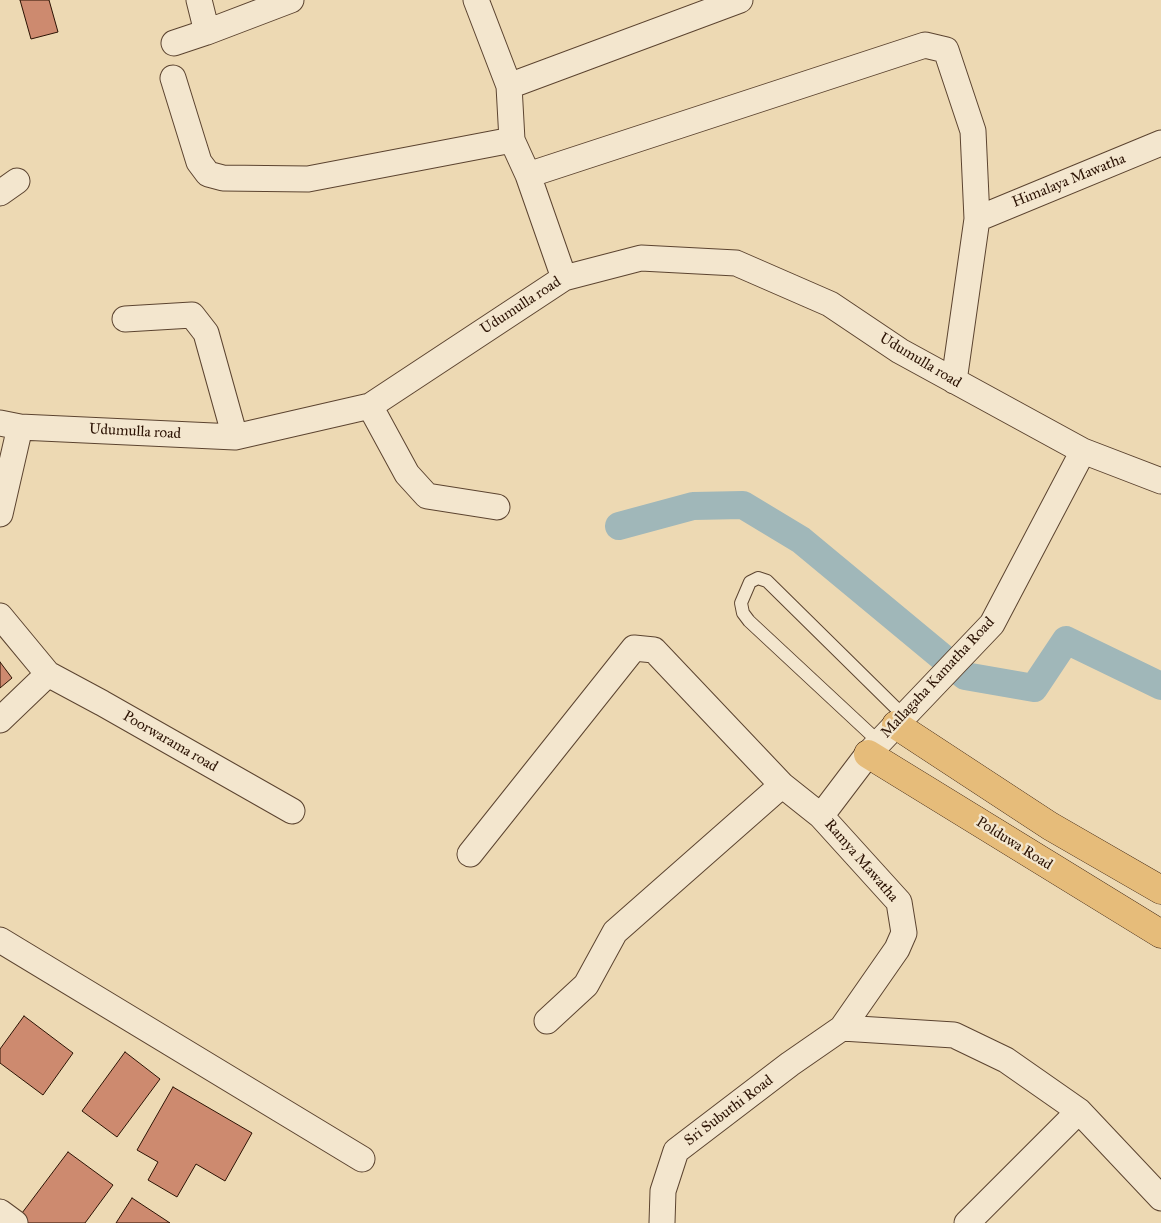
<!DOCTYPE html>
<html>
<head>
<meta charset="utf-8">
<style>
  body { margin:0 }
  canvas { display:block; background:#edd9b3 }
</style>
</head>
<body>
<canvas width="1161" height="1223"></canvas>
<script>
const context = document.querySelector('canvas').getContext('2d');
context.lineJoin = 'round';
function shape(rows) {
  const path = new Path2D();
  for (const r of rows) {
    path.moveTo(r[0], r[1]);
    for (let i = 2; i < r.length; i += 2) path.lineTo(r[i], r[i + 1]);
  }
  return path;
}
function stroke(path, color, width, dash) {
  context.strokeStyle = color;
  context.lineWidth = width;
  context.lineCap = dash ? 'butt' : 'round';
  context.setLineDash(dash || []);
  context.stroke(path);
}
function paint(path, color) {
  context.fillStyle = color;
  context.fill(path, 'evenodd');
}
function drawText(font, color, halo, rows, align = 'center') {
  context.font = font + ' "IM FELL Great Primer",serif';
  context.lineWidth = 4.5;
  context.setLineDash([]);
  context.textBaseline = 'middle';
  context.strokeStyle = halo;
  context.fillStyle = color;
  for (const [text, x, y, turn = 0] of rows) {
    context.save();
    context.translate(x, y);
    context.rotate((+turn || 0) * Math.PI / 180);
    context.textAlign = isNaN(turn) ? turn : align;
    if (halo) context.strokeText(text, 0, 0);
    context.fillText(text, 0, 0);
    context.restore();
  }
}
const canal = shape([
  [619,526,693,506,743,505,801,540,965,676,1034,688,1066,640,1161,686]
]);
const building = shape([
  [20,0,49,0,58,32,31,39,20,0],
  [0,662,12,678,0,688,0,662],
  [24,1016,73,1053,43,1095,0,1063,0,1049,24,1016],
  [125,1052,160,1079,117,1137,82,1111,125,1052],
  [173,1087,252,1133,225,1181,196,1164,177,1197,148,1180,158,1162,137,1150,173,1087],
  [68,1152,113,1185,85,1223,27,1223,19,1217,68,1152],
  [132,1198,170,1223,116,1223,132,1198]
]);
const lane = shape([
  [879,742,749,621,743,613,741,603,750,582,758,578,767,581,904,716]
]);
const street = shape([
  [199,0,207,32,291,0],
  [476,0,509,86,512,140,528,175,564,278],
  [174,43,207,32],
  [173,78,199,162,208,174,223,178,308,179,512,140],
  [509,86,740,0],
  [528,175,925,45,946,50,973,131,977,219,954,381],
  [0,193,17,181],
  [977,219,1161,143],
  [125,319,192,315,206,333,235,437],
  [370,406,407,474,427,496,497,507],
  [0,423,20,427,235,437,370,406,564,278,641,258,736,263,830,304,900,351,1083,451,1161,481],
  [0,514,20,427],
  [0,616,48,674,102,703,292,811],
  [0,720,48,674],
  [821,816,868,754,992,624,1083,451],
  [470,854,634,648,654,650,782,785,821,816,899,902,904,933,897,949,842,1028,790,1064,676,1151,663,1191,662,1223],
  [0,940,362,1159],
  [547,1021,586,985,615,932,782,785],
  [842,1028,954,1035,1006,1060,1079,1111,1161,1198],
  [0,1212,15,1223],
  [967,1223,1079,1111]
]);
const primary = shape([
  [896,725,1050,826,1161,890],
  [868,754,1161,934]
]);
const streetNames = [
  ["Himalaya Mawatha",1069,181,-22],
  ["Udumulla road",521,306,-33],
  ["Udumulla road",920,361,31],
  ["Udumulla road",135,432,3],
  ["Mallagaha Kamatha Road",938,678,-47],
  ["Poorwarama road",170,742,30],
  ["Polduwa Road",1014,844,32],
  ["Ramya Mawatha",861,861,49],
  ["Sri Subuthi Road",729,1111,-37]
];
stroke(canal, '#a0b7b9', 28);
paint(building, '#cd8a6f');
stroke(building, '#2c1304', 1);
stroke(lane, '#5c4430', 14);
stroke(street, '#5c4430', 27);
stroke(primary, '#2c1304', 29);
stroke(lane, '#f3e6ce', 12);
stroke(street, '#f3e6ce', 25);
stroke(primary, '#e6bc7a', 28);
drawText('15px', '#2c1304', '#f3e6ce', streetNames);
</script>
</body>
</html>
